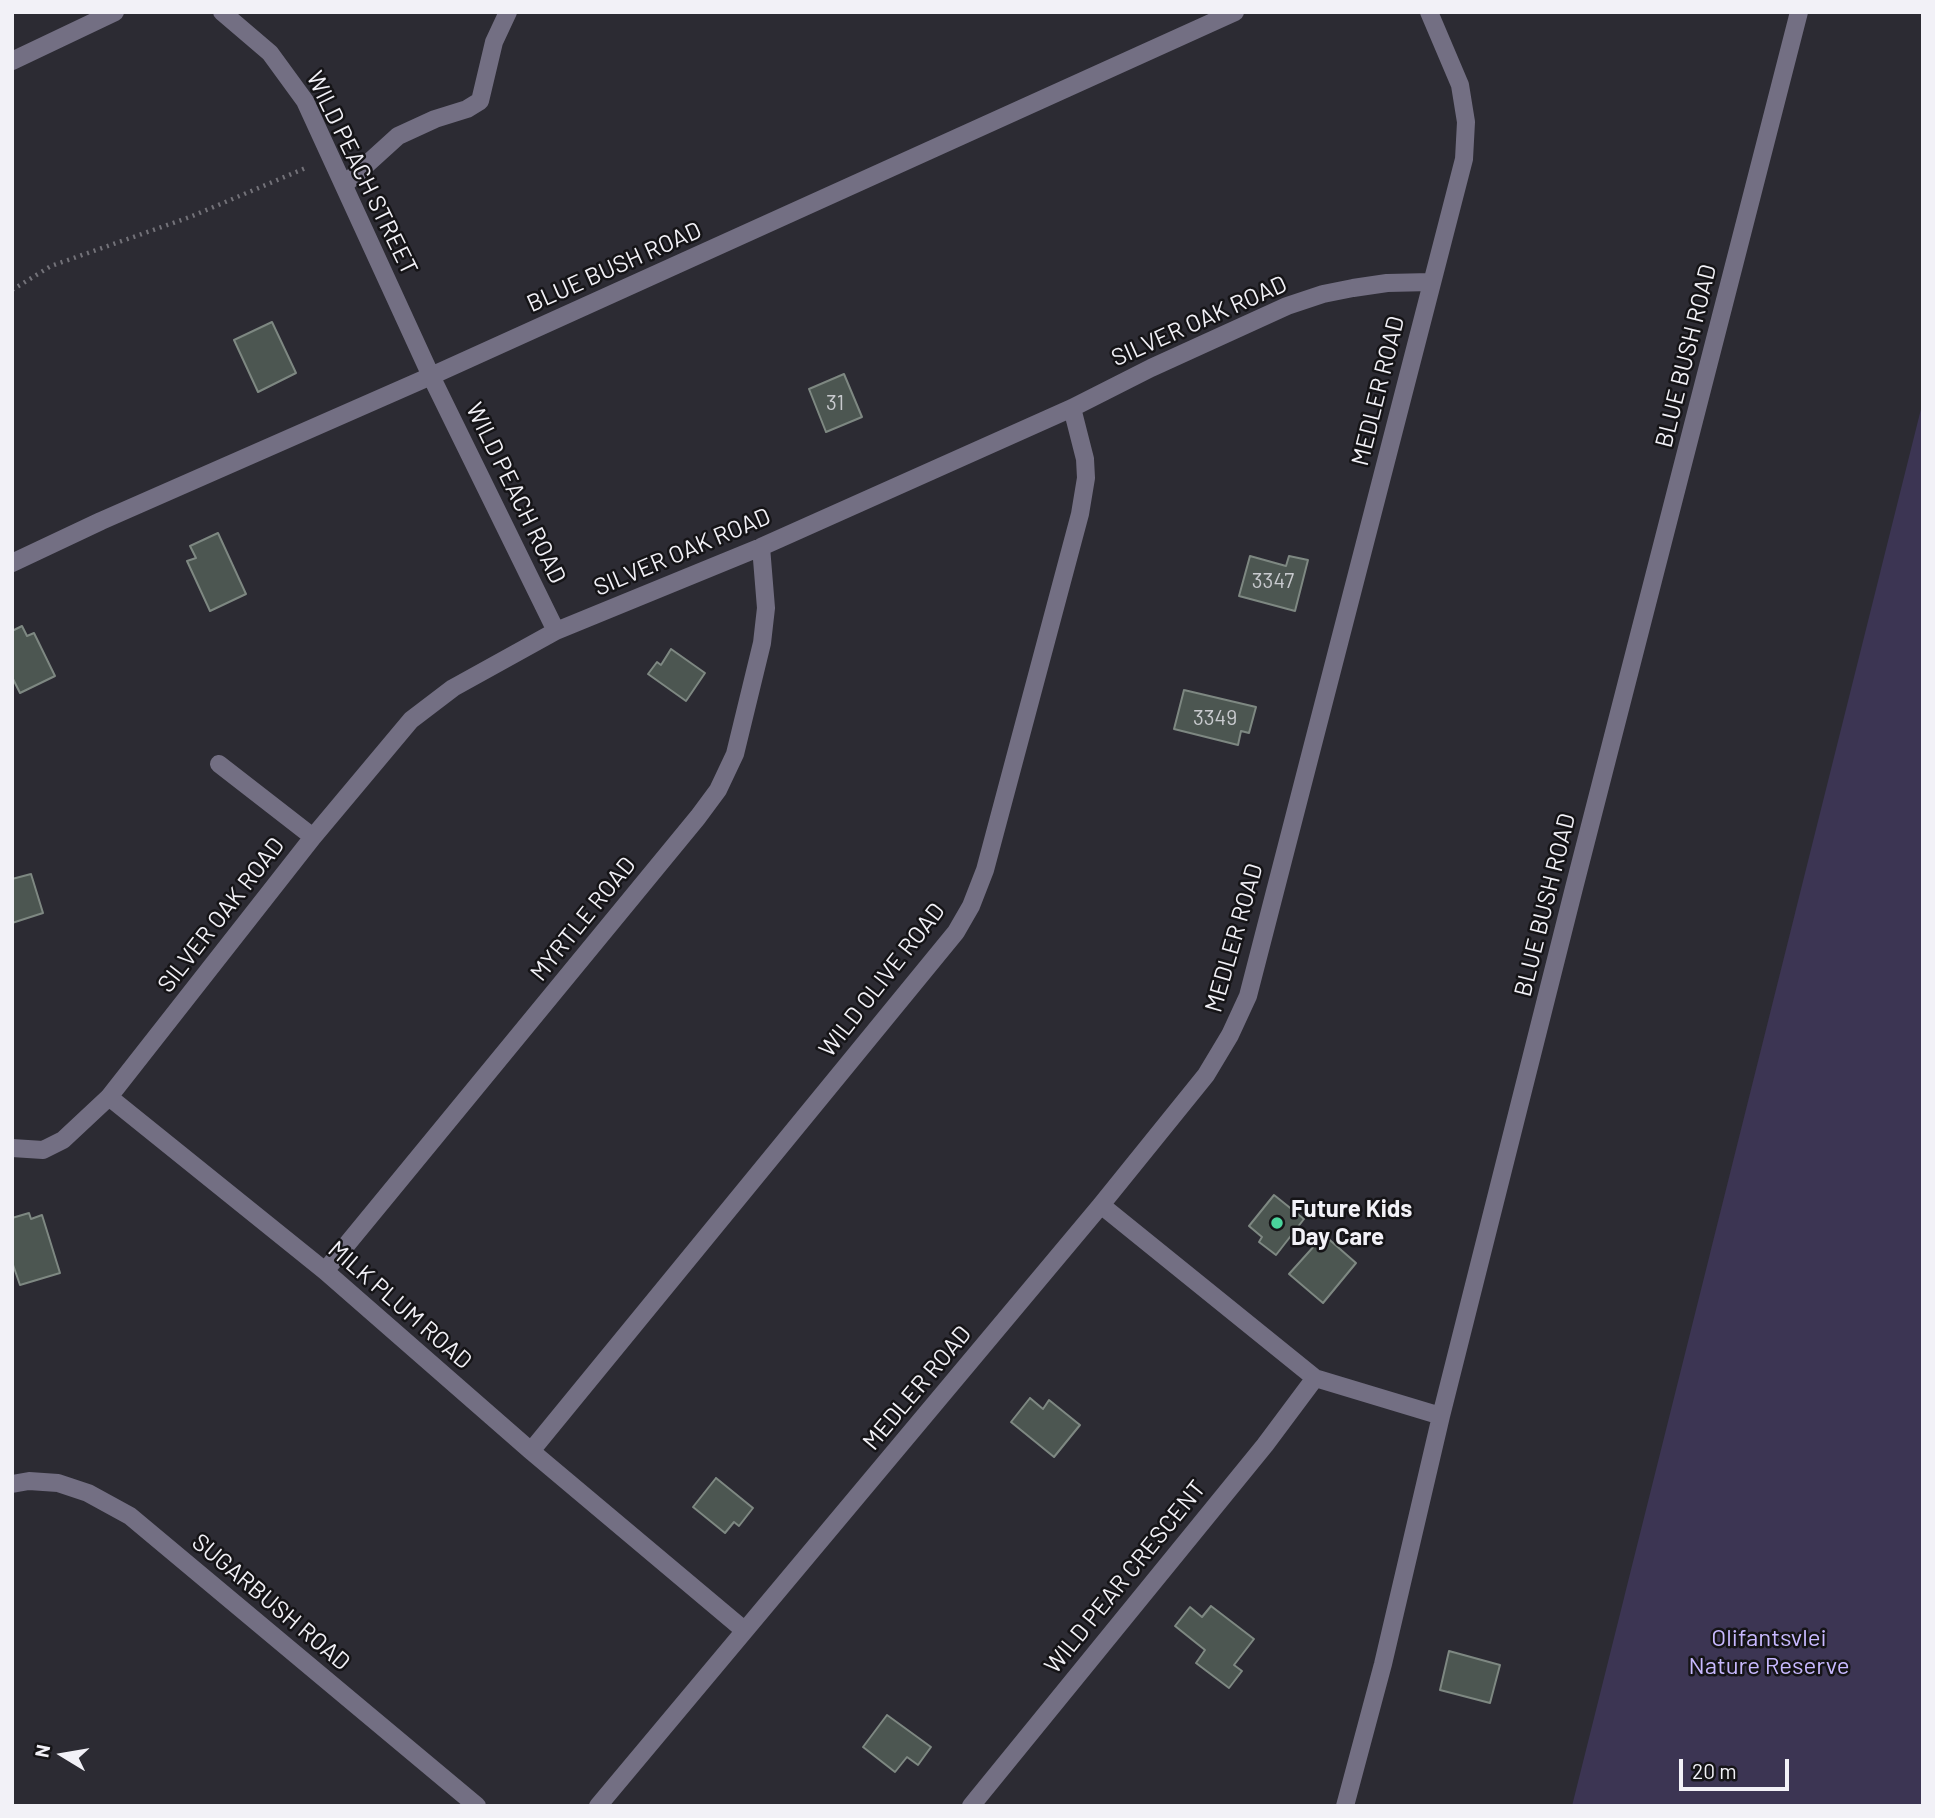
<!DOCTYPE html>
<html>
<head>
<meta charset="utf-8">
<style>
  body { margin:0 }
  #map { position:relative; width:1935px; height:1818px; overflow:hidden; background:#2c2b33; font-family:Barlow,sans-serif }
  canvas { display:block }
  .frame { position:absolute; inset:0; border:14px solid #f2f1f7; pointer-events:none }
  .north { position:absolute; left:28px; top:1720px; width:70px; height:70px; -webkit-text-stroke:5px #151417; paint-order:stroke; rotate:281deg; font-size:19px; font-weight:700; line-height:28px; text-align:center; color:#f2f1f7 }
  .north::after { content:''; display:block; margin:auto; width:24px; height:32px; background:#f2f1f7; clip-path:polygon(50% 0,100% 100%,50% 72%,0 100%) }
  .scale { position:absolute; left:1679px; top:1759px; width:110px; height:32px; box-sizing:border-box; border:4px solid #f2f1f7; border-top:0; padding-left:9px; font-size:21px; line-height:24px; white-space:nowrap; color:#f2f1f7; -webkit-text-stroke:5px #151417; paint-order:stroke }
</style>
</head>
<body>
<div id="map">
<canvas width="1935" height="1818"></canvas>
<div class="frame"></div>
<div class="north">N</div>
<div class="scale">20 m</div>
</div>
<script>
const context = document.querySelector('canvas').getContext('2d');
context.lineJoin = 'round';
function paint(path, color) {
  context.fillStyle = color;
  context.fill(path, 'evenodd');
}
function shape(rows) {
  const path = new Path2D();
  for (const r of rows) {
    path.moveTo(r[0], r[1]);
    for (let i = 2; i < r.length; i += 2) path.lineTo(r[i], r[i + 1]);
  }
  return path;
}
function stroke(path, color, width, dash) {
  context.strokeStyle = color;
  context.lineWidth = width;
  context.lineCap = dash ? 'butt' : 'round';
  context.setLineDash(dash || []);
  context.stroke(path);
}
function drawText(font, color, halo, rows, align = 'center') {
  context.font = font + ' Barlow,sans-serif';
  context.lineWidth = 5;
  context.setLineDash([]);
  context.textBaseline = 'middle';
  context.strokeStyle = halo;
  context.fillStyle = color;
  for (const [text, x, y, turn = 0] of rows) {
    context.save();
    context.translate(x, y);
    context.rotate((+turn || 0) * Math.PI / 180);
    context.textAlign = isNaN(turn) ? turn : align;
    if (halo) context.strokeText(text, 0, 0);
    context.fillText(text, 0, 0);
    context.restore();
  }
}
const green = shape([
  [1923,401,1923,1806,1572,1806]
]);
const building = shape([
  [272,322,296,373,258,392,234,340,272,322],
  [844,374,862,417,826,432,809,389,844,374],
  [218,533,246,594,210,611,187,561,196,558,190,546,218,533],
  [1250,556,1286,566,1289,556,1308,560,1295,611,1239,596,1250,556],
  [22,626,27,636,34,633,55,676,20,693,12,677,12,631,22,626],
  [671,649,705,673,686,701,648,674,657,662,661,665,671,649],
  [1184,690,1256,707,1249,733,1241,731,1238,745,1174,729,1184,690],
  [31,874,43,913,12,923,12,879,31,874],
  [1274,1195,1304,1219,1276,1255,1259,1242,1262,1237,1249,1226,1274,1195],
  [29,1213,31,1219,42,1215,60,1273,20,1285,12,1262,12,1218,29,1213],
  [1324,1235,1356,1263,1323,1303,1289,1274,1324,1235],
  [1030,1398,1043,1409,1049,1400,1080,1425,1054,1457,1011,1422,1030,1398],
  [716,1478,753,1508,739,1526,734,1522,725,1533,693,1507,716,1478],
  [1211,1606,1254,1639,1234,1665,1242,1671,1229,1688,1196,1663,1205,1650,1175,1626,1190,1607,1202,1617,1211,1606],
  [1449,1651,1500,1665,1490,1703,1440,1690,1449,1651],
  [887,1715,931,1747,918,1765,907,1757,895,1772,863,1747,887,1715]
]);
const path = shape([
  [12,290,51,266,190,217,308,167]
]);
const street = shape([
  [222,12,270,53,305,101,431,376,556,631],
  [12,61,115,12],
  [344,185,398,136,435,119,467,109,480,101,494,42,508,12],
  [12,563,101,521,431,376,1235,12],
  [219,764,313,837],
  [109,1097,325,1271,531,1451,744,1630],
  [12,1148,43,1150,63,1140,109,1097,313,837,411,720,453,688,556,631,761,547,1072,408,1151,368,1287,306,1323,294,1353,288,1387,283,1431,282],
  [1101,1205,1315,1378,1441,1416],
  [325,1271,698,817,718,790,735,754,762,643,766,608,761,547],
  [531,1451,956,932,971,906,985,870,1080,514,1086,478,1085,459,1072,408],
  [12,1484,29,1481,58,1483,88,1493,130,1516,477,1806],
  [598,1806,1101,1205,1206,1075,1230,1035,1248,996,1464,159,1466,122,1460,85,1429,12],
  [971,1806,1265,1445,1315,1378],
  [1345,1806,1383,1664,1441,1416,1574,888,1799,12]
]);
const markers = [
  [1277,1223,7,"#4ad49c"]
];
const numberNames = [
  ["31",835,403],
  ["3347",1273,581],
  ["3349",1215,718]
];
const streetNames = [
  ["WILD PEACH STREET",362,173,64],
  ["BLUE BUSH ROAD",614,267,-24],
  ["SILVER OAK ROAD",1199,321,-24],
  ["BLUE BUSH ROAD",1686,356,-76],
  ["MEDLER ROAD",1378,391,-76],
  ["WILD PEACH ROAD",516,493,64],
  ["SILVER OAK ROAD",682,552,-23],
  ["BLUE BUSH ROAD",1545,905,-76],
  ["SILVER OAK ROAD",221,915,-52],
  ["MYRTLE ROAD",583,919,-51],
  ["MEDLER ROAD",1234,938,-74],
  ["WILD OLIVE ROAD",882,980,-52],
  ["MILK PLUM ROAD",400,1305,41],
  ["MEDLER ROAD",917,1388,-50],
  ["WILD PEAR CRESCENT",1125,1577,-51],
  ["SUGARBUSH ROAD",271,1602,40]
];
const poiNames = [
  ["Future Kids",1291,1209],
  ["Day Care",1291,1237]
];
const parkNames = [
  ["Olifantsvlei",1769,1638],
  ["Nature Reserve",1769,1666]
];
paint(green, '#3c3553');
paint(building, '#4c5651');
stroke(building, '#7e8882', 2);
stroke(path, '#737279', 4.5, [2, 5]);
stroke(street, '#736f83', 18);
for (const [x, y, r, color] of markers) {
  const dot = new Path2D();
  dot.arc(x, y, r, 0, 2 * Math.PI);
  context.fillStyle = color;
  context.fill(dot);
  stroke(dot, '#151417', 2.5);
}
drawText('21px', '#c8cace', null, numberNames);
drawText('24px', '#f2f1f7', '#151417', streetNames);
drawText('bold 24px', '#f2f1f7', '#151417', poiNames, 'left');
drawText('24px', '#c8b9ff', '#151417', parkNames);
</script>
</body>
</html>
